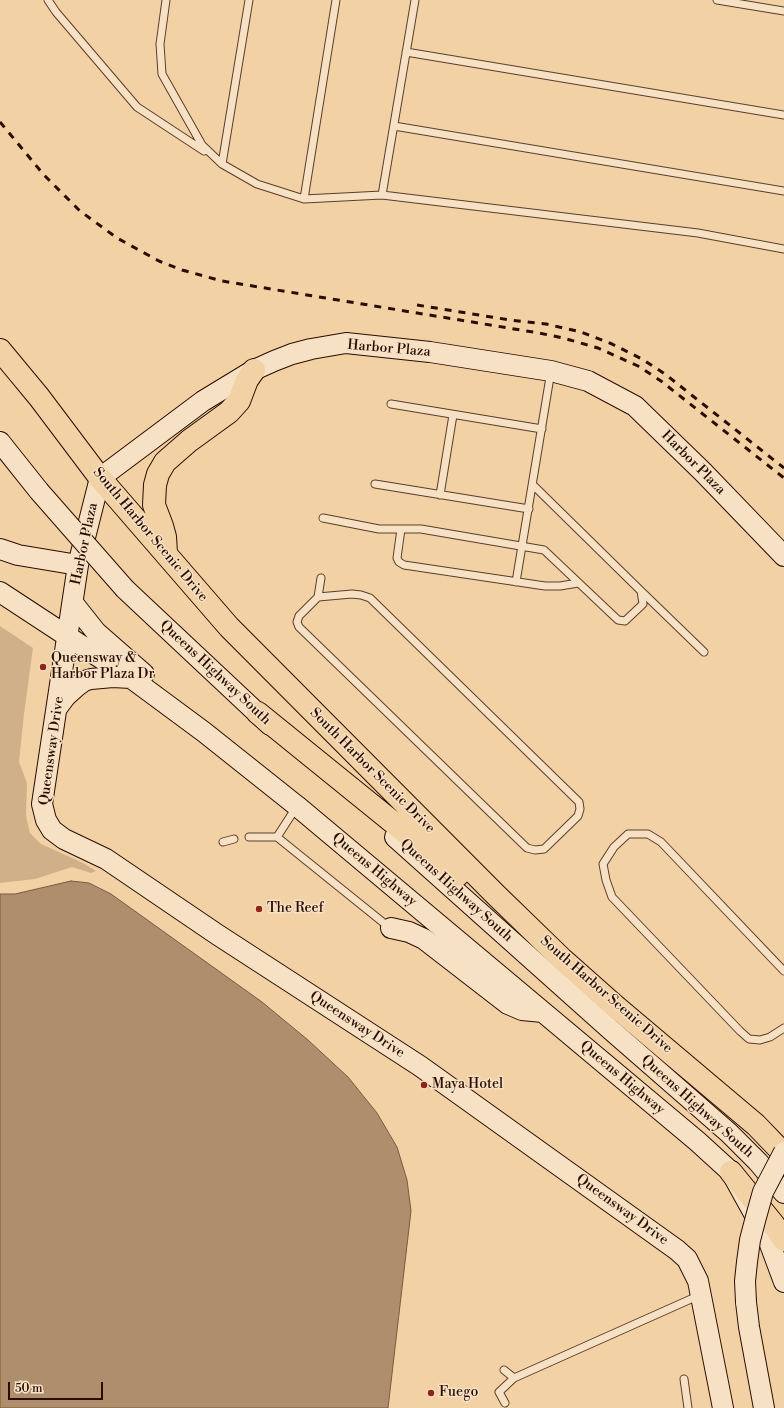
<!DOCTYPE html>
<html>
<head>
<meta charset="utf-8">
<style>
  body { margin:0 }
  #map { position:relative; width:784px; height:1408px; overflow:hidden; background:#f2d1a4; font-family:"Libre Bodoni",serif }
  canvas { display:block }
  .scale { position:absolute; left:8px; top:1382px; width:95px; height:18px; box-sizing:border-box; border:2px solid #290d01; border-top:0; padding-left:5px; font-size:12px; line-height:14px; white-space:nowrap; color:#290d01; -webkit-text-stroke:3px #f7e1c4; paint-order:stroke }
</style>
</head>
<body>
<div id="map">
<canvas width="784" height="1408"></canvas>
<div class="scale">50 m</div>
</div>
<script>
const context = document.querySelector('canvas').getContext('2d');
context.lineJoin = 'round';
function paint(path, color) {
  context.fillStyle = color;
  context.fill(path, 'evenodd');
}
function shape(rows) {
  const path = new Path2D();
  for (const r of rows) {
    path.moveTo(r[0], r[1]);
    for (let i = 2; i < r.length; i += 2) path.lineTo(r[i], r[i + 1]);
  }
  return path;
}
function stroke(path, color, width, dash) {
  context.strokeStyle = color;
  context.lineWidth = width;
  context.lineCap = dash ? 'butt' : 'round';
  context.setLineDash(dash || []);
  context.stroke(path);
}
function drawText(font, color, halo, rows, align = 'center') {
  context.font = font + ' "Libre Bodoni",serif';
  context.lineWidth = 3;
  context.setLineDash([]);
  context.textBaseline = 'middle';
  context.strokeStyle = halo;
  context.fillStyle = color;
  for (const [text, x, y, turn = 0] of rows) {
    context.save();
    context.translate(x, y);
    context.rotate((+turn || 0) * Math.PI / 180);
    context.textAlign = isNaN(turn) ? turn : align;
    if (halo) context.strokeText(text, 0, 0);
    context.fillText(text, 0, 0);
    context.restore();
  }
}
const green = shape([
  [0,626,33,648,24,714,19,762,27,783,26,816,30,833,41,844,83,863,96,871,91,873,72,867,35,879,0,883]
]);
const water = shape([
  [71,881,89,883,111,894,262,1002,308,1040,348,1077,377,1113,397,1147,407,1180,411,1211,388,1408,0,1408,0,894,15,894,71,881]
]);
const lane = shape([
  [48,0,56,12,137,107,204,151],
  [166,0,160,44,162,74,202,145,222,164,257,184,304,199,382,195,698,233,784,249],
  [717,0,784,11],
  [406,52,784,115],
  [394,126,784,191],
  [222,164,249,0],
  [382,195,415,0],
  [304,199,336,0],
  [391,404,542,429],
  [375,484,529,509],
  [440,495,453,415],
  [323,518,379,529,421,529,544,550,618,620,625,621,643,604,641,591,533,485],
  [401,529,397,558,399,562,404,565,545,586,560,586,578,583],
  [516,582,551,371],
  [641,591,704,652],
  [318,597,352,594,361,595,370,598,579,802,580,809,578,816,544,849,535,850,527,848,299,627,297,622,299,616,318,597,321,578],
  [249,837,277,837,390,928],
  [277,837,297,806],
  [223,842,234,839],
  [784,971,661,842,648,834,628,834,614,847,603,864,606,880,612,897,740,1031,749,1039,760,1040,770,1037,784,1028],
  [504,1370,514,1378,700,1295],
  [684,1379,688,1408],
  [505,1403,499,1392,514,1378]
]);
const secondary = shape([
  [0,442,39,491],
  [0,549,18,555,78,565],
  [125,589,190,650,270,725],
  [0,592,131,678,204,732,297,806,697,1141,731,1172,768,1239,784,1282],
  [73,603,96,632,144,674],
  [57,708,66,696,76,687,84,681,91,679,113,677,131,678],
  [395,837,611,1030,729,1133,758,1162,784,1193],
  [391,928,409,932,424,939,508,1004,522,1010,543,1012],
  [746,1302,749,1327,764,1408],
  [723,1408,698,1281,687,1259,677,1250,420,1066,218,935,106,859,64,839,52,830,46,820,42,804,78,565,100,478,203,401,254,370,274,361,292,354,311,349,346,343,430,352,551,371,588,381,635,406,703,472,784,556]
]);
const primary = shape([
  [0,350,39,397,100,478]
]);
const highway = shape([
  [100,478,229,627,496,895,562,959,615,1006,756,1125,784,1154],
  [166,553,165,537,162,526,154,505,155,485,158,474,165,462,189,441,229,412,239,401,247,380,254,370],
  [258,713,458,875],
  [731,1172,774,1225,784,1240]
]);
const rail = shape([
  [0,122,44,175,80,211,117,238,159,261,182,270,222,281,539,333,563,338,598,348,638,366,661,381,784,478],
  [417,305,510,320,546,324,581,332,612,344,642,359,665,374,784,468]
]);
const secondaryBridge = shape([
  [39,491,125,589],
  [746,1302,745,1281,747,1262,750,1240,756,1217,763,1192,784,1152]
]);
const markers = [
  [43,667,4,"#8f2418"],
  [259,909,4,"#8f2418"],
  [424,1085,4,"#8f2418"],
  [431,1393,4,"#8f2418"]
];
const streetNames = [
  ["Harbor Plaza",389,349,5],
  ["Harbor Plaza",693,463,45],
  ["South Harbor Scenic Drive",150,535,50],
  ["Harbor Plaza",85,544,-78],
  ["Queens Highway South",215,673,43],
  ["Queensway Drive",52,751,-82],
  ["South Harbor Scenic Drive",372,771,45],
  ["Queens Highway",374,870,40],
  ["Queens Highway South",456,891,42],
  ["South Harbor Scenic Drive",606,995,41],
  ["Queensway Drive",357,1025,33],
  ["Queens Highway",622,1078,40],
  ["Queens Highway South",697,1107,42],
  ["Queensway Drive",622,1210,36]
];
const poiNames = [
  ["Queensway &",51,659],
  ["Harbor Plaza Dr",51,675],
  ["The Reef",267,909],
  ["Maya Hotel",432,1085],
  ["Fuego",439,1393]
];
paint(green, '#d0b088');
paint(water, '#ae8e6d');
stroke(water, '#795a42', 1);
stroke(lane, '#5b3e2a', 9);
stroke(secondary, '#290d01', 22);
stroke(primary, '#290d01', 24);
stroke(highway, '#290d01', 24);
stroke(lane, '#f7e1c4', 7);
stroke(secondary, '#f7e1c4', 20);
stroke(primary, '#f2d1a4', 22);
stroke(highway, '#f2d1a4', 22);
stroke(rail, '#290d01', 3, [7, 7]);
stroke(secondaryBridge, '#290d01', 22, []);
stroke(secondaryBridge, '#f7e1c4', 20);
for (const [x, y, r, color] of markers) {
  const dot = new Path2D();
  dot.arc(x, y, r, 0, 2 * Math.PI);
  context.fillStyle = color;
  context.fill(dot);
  stroke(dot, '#f7e1c4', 1.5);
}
drawText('14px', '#290d01', '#f7e1c4', streetNames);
drawText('14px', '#290d01', '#f7e1c4', poiNames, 'left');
</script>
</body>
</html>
